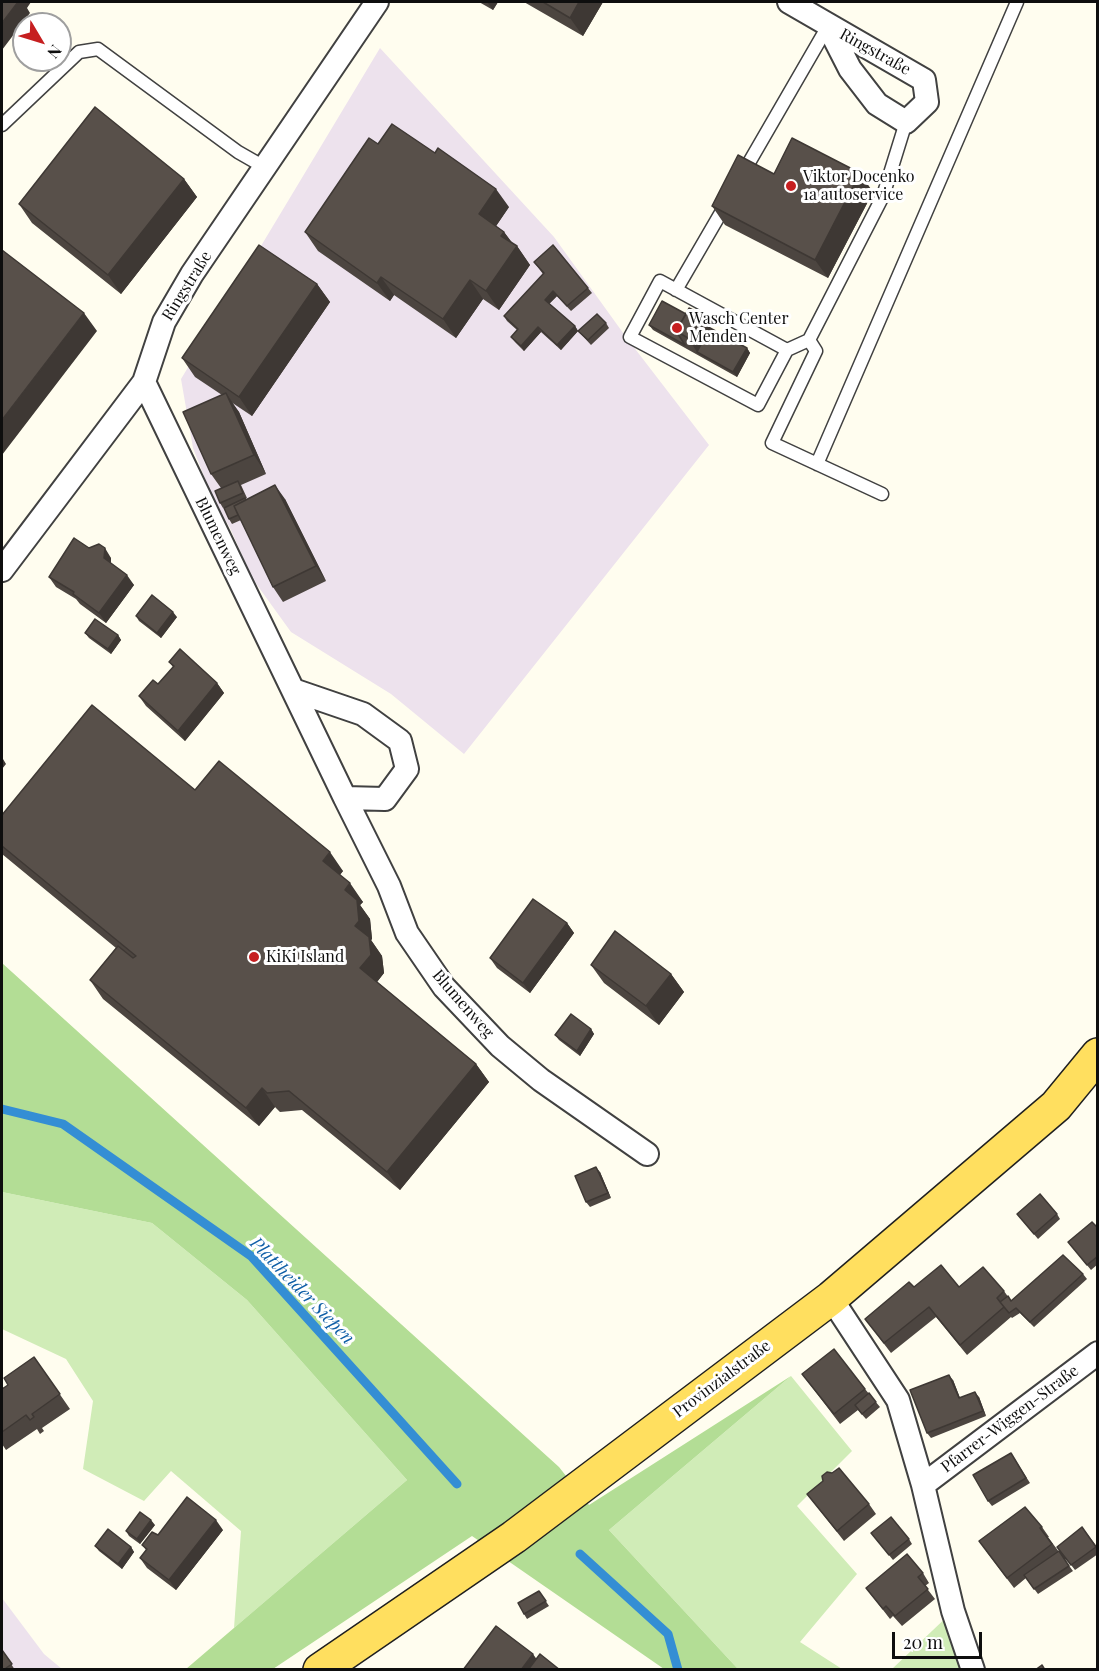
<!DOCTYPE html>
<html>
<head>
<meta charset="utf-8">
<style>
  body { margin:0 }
  #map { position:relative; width:1099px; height:1671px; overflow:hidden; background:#fffdef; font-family:"Playfair Display",serif }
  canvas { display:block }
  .frame { position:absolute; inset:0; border:3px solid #0e0e0e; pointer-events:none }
  .north { position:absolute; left:12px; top:12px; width:60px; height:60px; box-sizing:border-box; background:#fff; border:2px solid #9f9f9f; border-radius:50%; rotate:128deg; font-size:16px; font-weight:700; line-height:24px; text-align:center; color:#0e0e0e }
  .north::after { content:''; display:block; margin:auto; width:21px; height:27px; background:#c61f20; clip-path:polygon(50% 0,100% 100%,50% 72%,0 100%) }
  .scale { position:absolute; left:892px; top:1632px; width:90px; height:27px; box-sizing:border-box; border:3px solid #0e0e0e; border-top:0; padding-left:8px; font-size:18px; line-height:21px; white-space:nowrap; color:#0e0e0e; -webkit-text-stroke:4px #fff; paint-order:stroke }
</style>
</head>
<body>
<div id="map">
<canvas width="1099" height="1671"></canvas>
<div class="frame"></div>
<div class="north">N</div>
<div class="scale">20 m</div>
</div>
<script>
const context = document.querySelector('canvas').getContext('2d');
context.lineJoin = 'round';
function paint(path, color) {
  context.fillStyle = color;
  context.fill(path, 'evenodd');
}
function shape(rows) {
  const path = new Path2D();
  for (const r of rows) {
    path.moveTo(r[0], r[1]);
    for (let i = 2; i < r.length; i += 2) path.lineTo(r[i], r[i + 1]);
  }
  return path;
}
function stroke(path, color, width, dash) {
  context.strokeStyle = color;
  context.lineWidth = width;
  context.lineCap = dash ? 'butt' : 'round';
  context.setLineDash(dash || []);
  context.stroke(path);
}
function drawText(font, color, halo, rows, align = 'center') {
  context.font = font + ' "Playfair Display",serif';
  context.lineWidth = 6;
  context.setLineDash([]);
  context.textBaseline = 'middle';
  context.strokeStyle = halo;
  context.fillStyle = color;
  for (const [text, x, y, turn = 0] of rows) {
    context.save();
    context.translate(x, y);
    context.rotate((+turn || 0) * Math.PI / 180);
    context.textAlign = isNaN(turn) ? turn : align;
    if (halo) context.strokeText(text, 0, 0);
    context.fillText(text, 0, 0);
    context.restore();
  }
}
const industrial = shape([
  [380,48,554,237,626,337,709,445,464,754,391,694,291,632,252,578,230,528,214,502,193,448,181,379],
  [2,1598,44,1654,62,1669,2,1669]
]);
const green = shape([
  [2,1192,152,1223,247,1300,407,1480,234,1628,241,1531,171,1471,144,1501,83,1469,93,1401,66,1359,2,1329],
  [791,1376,852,1451,797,1506,857,1574,800,1642,842,1669,738,1669,609,1530],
  [953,1611,973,1669,892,1669]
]);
const forest = shape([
  [2,963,559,1467,589,1505,791,1376,609,1530,738,1669,664,1669,472,1536,273,1669,186,1669,407,1480,247,1300,152,1223,2,1192]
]);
const stream = shape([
  [2,1109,63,1124,251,1256,457,1484],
  [580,1554,668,1634,678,1670]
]);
const lane = shape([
  [2,125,79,52,98,49,238,152,266,168],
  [743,173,828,26],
  [676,290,726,204],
  [809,340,816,351,772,443,882,494],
  [787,350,660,281,630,337,758,405,787,350,809,340,883,196,906,122],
  [817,464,1017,2]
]);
const street = shape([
  [789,2,924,80,927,102,906,122,877,104,850,69,828,26],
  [144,382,345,798,385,799,407,769,400,741,363,714,293,690],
  [2,570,144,382,164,322,192,274,377,2],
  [345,798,389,886,407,933,444,987,500,1046,541,1080,647,1154],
  [831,1298,898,1400,923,1485,953,1611,973,1670],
  [923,1485,1098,1353]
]);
const primary = shape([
  [320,1670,514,1537,831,1298,1056,1106,1098,1055]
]);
const wall = shape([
  [479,2,498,2,493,10],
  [524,2,603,2,583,36],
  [774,174,873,192,828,278,725,225,712,206],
  [184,179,197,197,121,294,32,223,19,204],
  [509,207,496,226,504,232,513,244,517,246,530,265,499,310,483,299,456,338,394,295,390,301,318,251,305,232],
  [534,262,588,288,592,293,571,311,557,296,549,304,575,326,578,331,561,350,541,332,524,351,515,342,511,337,517,330,507,321,504,316,543,274],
  [317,284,330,302,252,416,231,402,239,412,266,474,241,485,247,498,245,499,285,499,326,581,283,602,273,587,241,520,232,524,229,519,234,504,223,508,220,503,221,488,211,474,222,395,195,377,182,358],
  [686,314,701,314,710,328,747,348,750,353,737,377,653,330,649,325],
  [606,323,609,328,591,345,578,331],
  [89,548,111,558,111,564,134,585,106,623,80,604,76,599,56,587,49,577],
  [136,616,177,617,161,638,139,621],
  [85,633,118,635,121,640,111,654,89,638],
  [169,662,217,683,224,693,185,741,146,706,139,696,158,684,173,667],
  [195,790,343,871,340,875,363,902,360,905,370,919,372,939,371,940,382,956,384,973,377,982,476,1064,489,1082,400,1190,302,1110,280,1112,275,1107,259,1126,103,999,90,980,116,948,2,854,2,815],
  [567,923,574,933,530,993,497,968,490,958],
  [591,965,671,974,684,992,659,1025,604,983],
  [591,1029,594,1034,580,1056,559,1040,555,1035],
  [600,1172,611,1198,590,1207,586,1202],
  [1017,1214,1057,1214,1060,1219,1038,1239],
  [1098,1228,1098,1264,1091,1270,1068,1242],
  [1083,1274,1087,1279,1034,1327,1020,1313,1012,1318,1011,1317,967,1355,936,1317,891,1353,865,1319,914,1287,959,1287,1004,1291,1011,1301],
  [34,1357,70,1409,42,1428,44,1431,40,1434,37,1429,6,1450,2,1444,2,1389,8,1385],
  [802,1374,865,1389,880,1407,866,1419,858,1410,840,1424],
  [953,1380,960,1398,979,1397,986,1416,931,1438,927,1433],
  [1011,1453,1030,1483,992,1506,988,1501],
  [823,1481,869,1504,876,1514,844,1541,807,1494],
  [155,1525,140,1544,129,1536,126,1531],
  [1042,1527,1049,1537,1048,1537,1073,1571,1038,1594,1026,1578,1014,1588,986,1551],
  [1082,1527,1098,1548,1098,1554,1075,1570,1057,1547],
  [223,1530,176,1590,147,1568,140,1558,146,1550,142,1545,158,1535],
  [875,1538,909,1539,912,1544,893,1560],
  [95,1546,131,1547,134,1552,122,1569,99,1551],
  [923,1573,929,1583,925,1586,935,1599,902,1626,893,1616,890,1619,866,1588],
  [539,1591,549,1606,527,1619,524,1614],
  [2,1650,15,1670,2,1670]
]);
const shadedWall = shape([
  [18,2,31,2,27,8,30,13,2,50,2,23],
  [487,2,498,2,493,10],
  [579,2,603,2,583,36,570,18],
  [860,173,873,192,828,278,815,260],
  [184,179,197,197,121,294,108,275],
  [496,189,509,207,492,232,479,214],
  [504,232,516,248,517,246,530,265,499,310,486,291,501,236],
  [381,277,394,295,390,301,377,283],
  [470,280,483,299,456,338,443,319],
  [317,284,330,302,252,416,239,397],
  [553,291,557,296,548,305,545,300],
  [84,313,97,331,2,455,2,420],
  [701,314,714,333,697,352,688,338],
  [575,326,578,331,561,350,557,345],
  [538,327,541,332,524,351,521,346],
  [747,348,750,353,737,377,733,372],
  [226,393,239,412,266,474,254,455],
  [275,485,285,499,326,581,316,566],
  [105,548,111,558,111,568,104,558],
  [127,575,134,585,106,623,99,613],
  [173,612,177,617,161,638,157,633],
  [118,635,121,640,111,654,108,649],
  [217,683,224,693,185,741,178,731],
  [3,759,6,764,2,769,2,760],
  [330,852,343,871,336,879,323,861],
  [350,883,363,902,360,905,370,919,372,939,371,940,382,956,384,973,373,987,360,968,355,926,345,890],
  [567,923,574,933,530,993,523,983],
  [671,974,684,992,659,1025,646,1006],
  [591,1029,594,1034,580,1056,577,1051],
  [476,1064,489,1082,400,1190,387,1172],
  [262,1088,275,1107,259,1126,246,1108],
  [596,1167,600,1172,611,1198,608,1193],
  [949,1375,953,1380,962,1403,959,1398],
  [975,1392,979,1397,986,1416,983,1411],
  [151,1520,155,1525,140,1544,137,1539],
  [216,1520,223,1530,176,1590,169,1580],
  [131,1547,134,1552,122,1569,118,1564],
  [533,1654,540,1664,536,1670,521,1670]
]);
const building = shape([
  [2,2,18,2,2,23,2,2],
  [543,2,579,2,570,18,543,2],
  [95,107,184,179,108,275,19,204,95,107],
  [392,124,435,153,438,148,496,189,479,214,504,232,501,236,517,246,486,291,470,280,443,319,381,277,377,283,305,232,369,138,378,144,392,124],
  [792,138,860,173,815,260,712,206,738,155,774,174,792,138],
  [259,245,317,284,239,397,182,358,259,245],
  [553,245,588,288,567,306,553,291,545,300,575,326,557,345,538,327,521,346,511,337,518,329,504,316,544,273,534,262,553,245],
  [2,250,84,313,2,420,2,250],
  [662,301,686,314,676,331,685,345,649,325,662,301],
  [689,308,701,314,688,338,676,331,689,308],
  [597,314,606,323,588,340,578,331,597,314],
  [710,328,747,348,733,372,697,352,710,328],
  [226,393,254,455,211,474,183,412,226,393],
  [238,481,243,493,220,503,215,491,238,481],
  [275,485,316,566,273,587,234,506,275,485],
  [245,498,246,500,234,506,238,515,229,519,224,508,245,498],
  [74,538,89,548,99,544,105,548,104,558,127,575,99,613,73,594,74,592,49,577,74,538],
  [152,595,173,612,157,633,136,616,152,595],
  [95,619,118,635,108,649,85,633,95,619],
  [180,649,217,683,178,731,139,696,153,680,158,684,174,666,169,662,180,649],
  [92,705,195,790,219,761,330,852,323,861,350,883,345,890,357,900,359,921,355,926,369,937,371,955,360,968,476,1064,387,1172,289,1091,267,1093,262,1088,246,1108,90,980,118,946,133,958,136,956,2,846,2,815,92,705],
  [533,899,567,923,523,983,490,958,533,899],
  [615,931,671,974,646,1006,591,965,615,931],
  [571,1014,591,1029,577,1051,555,1035,571,1014],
  [596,1167,608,1193,586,1202,575,1176,596,1167],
  [1040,1194,1057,1214,1034,1234,1017,1214,1040,1194],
  [1092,1222,1098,1228,1098,1256,1087,1265,1068,1242,1092,1222],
  [1063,1255,1083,1274,1030,1322,1016,1308,1009,1313,1000,1302,1008,1296,1011,1301,1063,1255],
  [941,1265,959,1287,983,1267,1004,1291,997,1298,1004,1307,960,1345,929,1307,884,1343,865,1319,909,1282,914,1287,941,1265],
  [834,1349,865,1389,834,1414,802,1374,834,1349],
  [34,1357,60,1394,32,1414,34,1417,30,1420,26,1415,2,1432,2,1389,8,1385,4,1378,34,1357],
  [949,1375,959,1398,975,1392,983,1411,927,1433,910,1390,949,1375],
  [869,1393,876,1402,862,1414,855,1405,869,1393],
  [1011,1453,1026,1478,988,1501,973,1475,1011,1453],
  [839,1468,869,1504,837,1531,807,1494,823,1481,822,1476,827,1472,832,1473,839,1468],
  [187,1497,216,1520,169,1580,140,1558,147,1549,142,1545,152,1532,158,1535,187,1497],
  [1025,1507,1042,1527,1040,1528,1052,1544,1007,1578,979,1541,1025,1507],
  [140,1512,151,1520,137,1539,126,1531,140,1512],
  [891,1517,909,1539,889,1555,871,1533,891,1517],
  [1082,1527,1096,1547,1071,1565,1057,1547,1082,1527],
  [108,1529,131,1547,118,1564,95,1546,108,1529],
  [1059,1551,1069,1566,1034,1589,1024,1575,1059,1551],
  [907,1554,923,1573,918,1577,928,1589,895,1616,886,1606,883,1609,866,1588,907,1554],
  [539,1591,546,1601,524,1614,518,1603,539,1591],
  [496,1626,533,1654,521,1670,463,1670,496,1626],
  [2,1650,12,1664,6,1668,7,1670,2,1670,2,1650],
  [540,1654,560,1670,528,1670,540,1654],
  [1042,1665,1045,1670,1035,1670,1042,1665]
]);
const markers = [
  [791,186,6,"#c61f20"],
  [677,328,6,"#c61f20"],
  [254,957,6,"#c61f20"]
];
const streetNames = [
  ["Ringstraße",875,52,29],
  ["Ringstraße",187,286,-58],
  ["Blumenweg",218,536,64],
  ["Blumenweg",463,1004,49],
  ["Provinzialstraße",722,1379,-37],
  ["Pfarrer-Wiggen-Straße",1010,1419,-37]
];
const poiNames = [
  ["Viktor Docenko",803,177],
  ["1a autoservice",803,195],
  ["Wasch Center",689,319],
  ["Menden",689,337],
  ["KiKi Island",266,957]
];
const waterNames = [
  ["Plattheider Siepen",302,1291,46]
];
paint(industrial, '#ede2ed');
paint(green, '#d0ecb7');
paint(forest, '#b3dd95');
stroke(stream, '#348ed4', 9);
stroke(lane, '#414141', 15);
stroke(street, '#414141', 26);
stroke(primary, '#1f1f1f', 36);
stroke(lane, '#fff', 12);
stroke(street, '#fff', 22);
stroke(primary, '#ffdf5f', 33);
paint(wall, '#4c4540');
paint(shadedWall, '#3e3834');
paint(building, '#58504a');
stroke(building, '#3e3834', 1.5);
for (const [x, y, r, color] of markers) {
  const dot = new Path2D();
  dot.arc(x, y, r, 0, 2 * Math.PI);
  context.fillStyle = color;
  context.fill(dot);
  stroke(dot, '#fff', 2);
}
drawText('16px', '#0e0e0e', '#fff', streetNames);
drawText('16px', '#0e0e0e', '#fff', poiNames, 'left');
drawText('italic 18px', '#105fa7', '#fff', waterNames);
</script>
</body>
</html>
